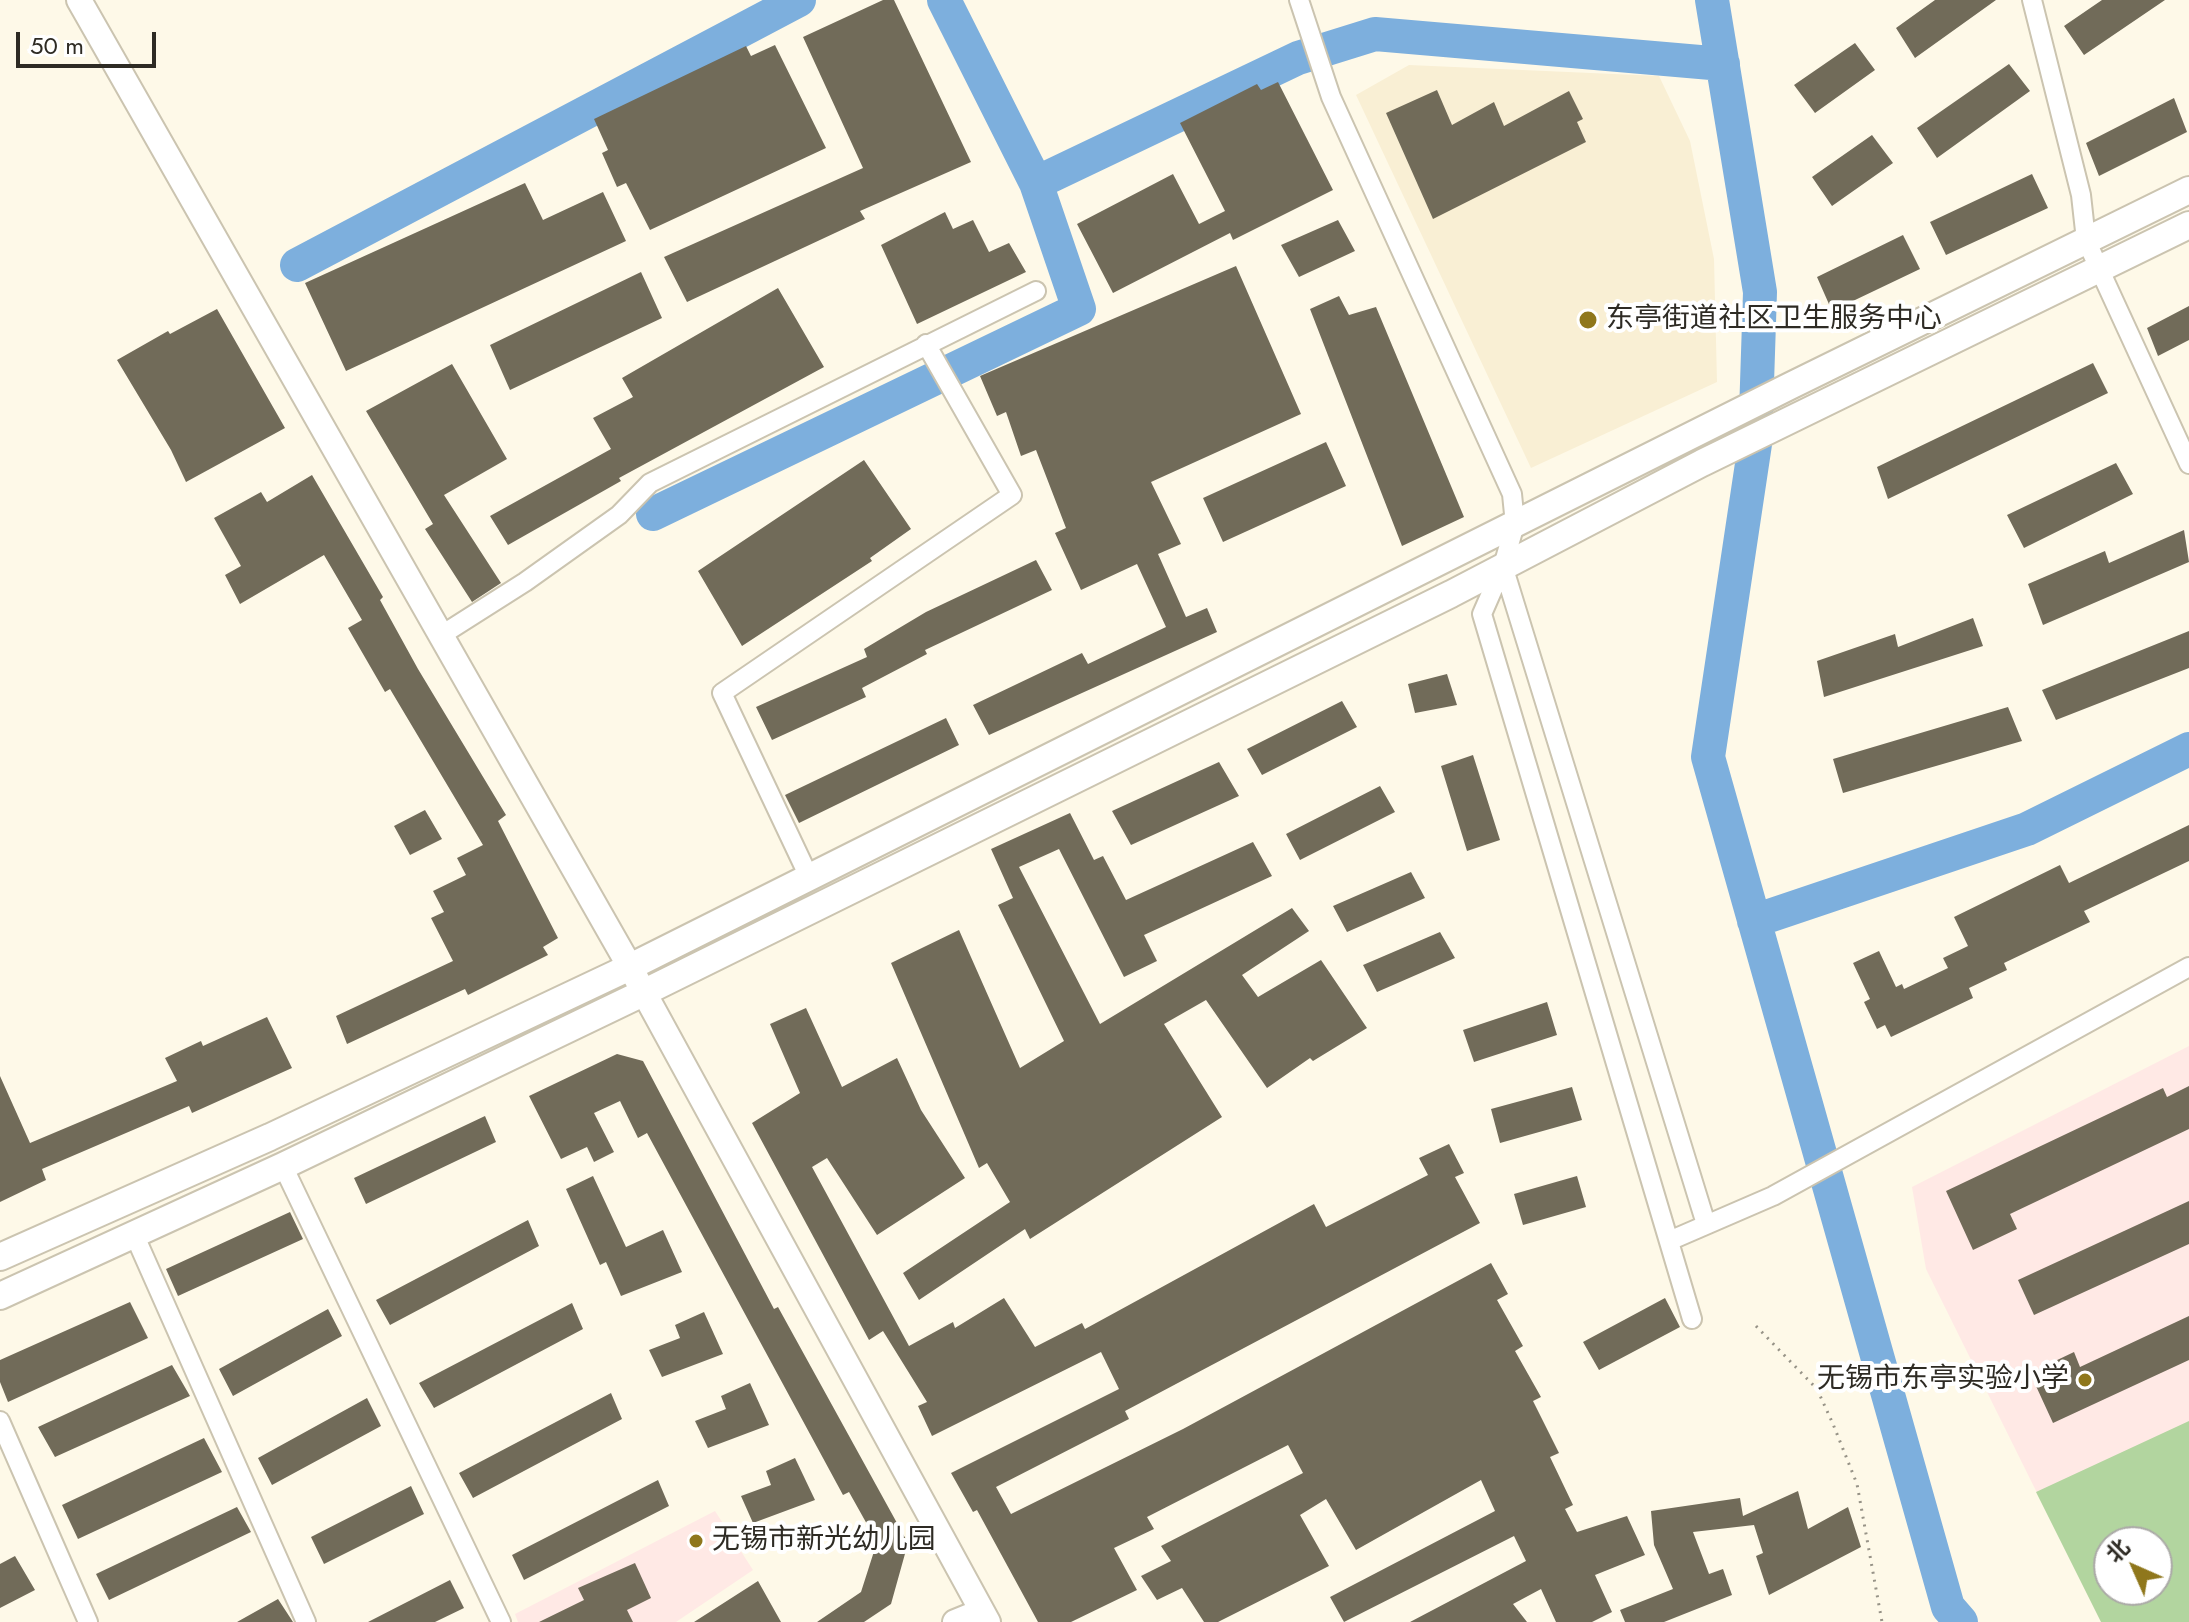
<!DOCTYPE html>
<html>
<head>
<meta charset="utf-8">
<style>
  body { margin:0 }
  #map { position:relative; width:2189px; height:1622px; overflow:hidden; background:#fef9e8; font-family:Jost,"Noto Sans SC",sans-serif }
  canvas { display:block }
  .north { position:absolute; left:2093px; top:1526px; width:80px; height:80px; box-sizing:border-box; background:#fff; border:2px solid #abaaa7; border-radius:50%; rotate:315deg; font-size:22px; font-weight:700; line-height:32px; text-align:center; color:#2e2b24 }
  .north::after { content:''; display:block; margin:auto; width:28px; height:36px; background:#8f771c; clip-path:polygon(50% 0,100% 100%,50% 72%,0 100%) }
  .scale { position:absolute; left:16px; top:32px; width:140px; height:36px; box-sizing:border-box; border:4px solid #2e2b24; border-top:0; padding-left:10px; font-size:24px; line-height:28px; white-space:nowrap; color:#2e2b24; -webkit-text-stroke:6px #fff; paint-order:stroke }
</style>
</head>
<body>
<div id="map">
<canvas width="2189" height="1622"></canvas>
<div class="north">北</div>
<div class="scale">50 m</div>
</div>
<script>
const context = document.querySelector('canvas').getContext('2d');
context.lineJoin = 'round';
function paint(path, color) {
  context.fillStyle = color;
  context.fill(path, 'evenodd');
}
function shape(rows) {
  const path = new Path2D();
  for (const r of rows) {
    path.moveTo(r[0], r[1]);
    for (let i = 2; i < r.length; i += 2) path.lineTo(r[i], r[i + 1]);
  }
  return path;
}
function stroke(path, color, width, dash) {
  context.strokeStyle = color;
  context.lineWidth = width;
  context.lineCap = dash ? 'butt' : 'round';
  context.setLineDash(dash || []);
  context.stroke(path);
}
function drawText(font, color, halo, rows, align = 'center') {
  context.font = font + ' Jost,"Noto Sans SC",sans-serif';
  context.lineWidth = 8;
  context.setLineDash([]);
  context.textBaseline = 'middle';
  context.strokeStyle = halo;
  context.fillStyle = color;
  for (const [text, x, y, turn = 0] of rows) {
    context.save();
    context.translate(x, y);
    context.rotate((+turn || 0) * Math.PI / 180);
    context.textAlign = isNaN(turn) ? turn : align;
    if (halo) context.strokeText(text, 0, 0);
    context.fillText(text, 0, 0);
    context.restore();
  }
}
const built = shape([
  [1409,65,1659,76,1690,141,1714,259,1717,382,1531,468,1356,95]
]);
const education = shape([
  [2189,1046,2189,1622,2101,1622,1926,1269,1912,1187],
  [2109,1542,2157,1542,2157,1590,2109,1590],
  [715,1511,753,1570,676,1622,518,1622,515,1614]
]);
const green = shape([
  [2189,1421,2189,1622,2101,1622,2036,1492],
  [2157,1542,2157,1590,2109,1590,2109,1542]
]);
const river = shape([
  [944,0,1036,183,1298,58,1375,34,1723,64],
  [1712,0,1760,292,1755,444,1708,757,1948,1607,1961,1622],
  [297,265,799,0],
  [653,514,1079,309,1036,183],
  [1754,921,2027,829,2189,749]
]);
const building = shape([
  [883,0,894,0,971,162,860,211,865,219,687,302,664,257,863,168,803,37],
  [1935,0,1996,0,1915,58,1896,28],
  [2102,0,2165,0,2084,55,2064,26],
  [1855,43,1875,70,1815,113,1794,85],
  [775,45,826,148,650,230,626,183,617,187,602,153,608,150,594,119,746,46,751,56],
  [2009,64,2030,91,1937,158,1917,128],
  [1278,82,1333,190,1233,240,1230,233,1113,293,1077,224,1173,174,1199,224,1225,211,1180,123,1257,84,1261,90],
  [1437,90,1452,125,1494,102,1504,126,1569,91,1583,119,1577,122,1586,142,1433,219,1386,113],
  [2174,98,2187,132,2099,176,2086,143],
  [1872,135,1893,163,1832,206,1812,177],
  [2032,174,2048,208,1946,255,1930,222],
  [525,183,543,220,603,192,626,241,346,371,305,283],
  [945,212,953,229,973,220,989,252,1009,243,1026,272,917,324,881,245],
  [1338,220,1355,251,1299,277,1281,245],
  [1903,235,1920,269,1832,311,1817,277],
  [1236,266,1301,414,1151,482,1181,544,1158,554,1186,617,1207,608,1217,632,989,735,973,705,1082,653,1088,664,1166,627,1137,564,1081,590,1055,533,1066,528,1036,450,1021,456,1006,412,997,416,980,376],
  [641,272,662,318,510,390,490,345],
  [778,288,824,367,619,478,621,481,508,545,490,516,611,449,593,418,633,397,622,378],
  [1339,296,1349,315,1376,307,1464,517,1402,546,1310,309],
  [2189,306,2189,340,2158,356,2147,328],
  [217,309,285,428,186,482,171,450,117,360,168,331,170,334],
  [2093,363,2108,393,1888,499,1877,467],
  [452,364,507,459,444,495,501,583,472,602,425,529,433,524,366,411],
  [1326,442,1346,486,1223,542,1203,498],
  [864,460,911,529,870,558,872,561,742,646,698,571],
  [2116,463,2133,494,2024,548,2007,515],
  [312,475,383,597,380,600,418,669,506,815,498,821,558,938,543,947,548,955,468,995,465,989,347,1044,336,1016,453,961,431,918,444,912,433,891,466,875,457,858,483,845,390,689,385,692,348,628,362,620,324,555,240,604,225,575,241,566,214,518,261,492,267,502],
  [2184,530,2189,562,2043,625,2028,584,2105,551,2109,563],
  [1036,560,1052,590,925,650,927,654,862,688,866,697,772,740,756,707,867,657,864,649,926,612],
  [1973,618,1983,646,1824,697,1817,661,1895,634,1898,647],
  [2189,631,2189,668,2056,720,2042,690],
  [1447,674,1457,705,1415,713,1408,684],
  [1342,701,1357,727,1262,775,1247,749],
  [2008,707,2022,741,1843,793,1833,759],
  [946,718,959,745,799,823,785,795],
  [1473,755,1500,840,1467,851,1441,766],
  [1219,762,1239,796,1131,845,1112,811],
  [1380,786,1395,812,1300,860,1286,834],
  [425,810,442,839,410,855,394,826],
  [1070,813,1094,860,1103,856,1126,900,1253,842,1272,876,1144,935,1157,961,1124,977,1059,849,1019,867,1100,1024,1292,908,1309,931,1242,975,1258,997,1321,960,1367,1028,1313,1061,1310,1058,1267,1088,1206,1000,1164,1024,1222,1117,1030,1239,1025,1229,919,1300,903,1273,1010,1202,987,1163,979,1168,891,963,959,930,1020,1068,1064,1041,998,905,1013,898,991,849],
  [2189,825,2189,861,2084,911,2090,922,2004,963,2007,970,1969,988,1973,998,1891,1037,1885,1025,1877,1029,1864,1002,1870,999,1853,963,1879,951,1896,987,1902,984,1904,989,1948,968,1943,958,1968,946,1954,917,2060,865,2069,883],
  [1411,872,1425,898,1347,932,1333,906],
  [1440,932,1455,958,1377,992,1363,965],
  [1547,1002,1557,1035,1474,1062,1463,1030],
  [806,1008,842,1087,897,1058,921,1110,965,1178,877,1235,827,1158,812,1167,909,1346,953,1322,955,1328,1004,1298,1035,1347,1082,1323,1085,1329,1314,1204,1326,1227,1428,1175,1419,1158,1449,1144,1464,1173,1455,1177,1480,1223,1125,1411,1129,1419,996,1487,1011,1514,1183,1429,1491,1263,1508,1294,1497,1300,1523,1346,1515,1351,1541,1397,1533,1401,1559,1453,1550,1457,1573,1505,1565,1509,1577,1532,1627,1516,1645,1555,1595,1575,1612,1612,1592,1622,1556,1622,1541,1589,1513,1604,1527,1622,1410,1622,1526,1561,1514,1536,1344,1622,1330,1597,1495,1511,1481,1480,1356,1550,1326,1499,1300,1515,1329,1566,1218,1622,1204,1622,1182,1588,1157,1600,1141,1576,1171,1561,1161,1546,1303,1473,1288,1445,1147,1517,1154,1529,1114,1548,1137,1590,1071,1622,1038,1622,977,1510,973,1512,951,1473,1119,1389,1101,1352,932,1436,918,1406,927,1402,883,1331,869,1340,752,1123,800,1093,770,1024],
  [267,1017,292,1068,192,1113,189,1106,42,1169,46,1180,0,1202,0,1076,30,1143,177,1081,165,1058,201,1041,203,1046],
  [617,1054,643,1061,774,1309,778,1307,908,1543,891,1604,864,1622,817,1622,861,1592,877,1542,849,1492,843,1495,647,1133,638,1138,620,1101,594,1113,614,1152,594,1162,587,1147,561,1159,529,1096],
  [2189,1086,2189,1129,2010,1214,2017,1229,1973,1250,1946,1191,2163,1088,2167,1097],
  [1572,1087,1582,1120,1500,1143,1491,1109],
  [485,1116,496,1142,366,1204,354,1178],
  [593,1176,626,1247,663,1230,682,1272,621,1296,606,1262,600,1265,566,1189],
  [1577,1176,1586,1207,1523,1225,1514,1194],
  [2189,1201,2189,1244,2034,1315,2018,1280],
  [290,1212,303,1239,178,1296,166,1269],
  [528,1220,539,1246,390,1325,376,1300],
  [1665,1298,1680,1327,1599,1370,1583,1342],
  [130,1302,148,1338,8,1402,0,1382,0,1360],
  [572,1303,583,1329,434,1408,419,1383],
  [328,1309,342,1336,233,1396,219,1369],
  [704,1312,723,1354,662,1377,649,1350,680,1338,675,1325],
  [2189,1316,2189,1360,2053,1423,2030,1373,2074,1352,2080,1367],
  [172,1365,190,1396,55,1457,38,1427],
  [750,1383,769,1425,708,1448,695,1421,726,1409,721,1396],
  [611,1393,622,1419,473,1498,459,1473],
  [367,1398,381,1426,272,1485,258,1458],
  [204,1438,222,1472,78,1539,62,1505],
  [795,1458,815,1500,753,1523,741,1496,771,1485,766,1471],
  [658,1480,669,1506,524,1580,512,1555],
  [411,1486,424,1514,324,1564,311,1537],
  [1798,1491,1808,1529,1848,1507,1861,1547,1769,1595,1756,1556,1763,1553,1754,1525,1693,1532,1709,1574,1723,1569,1732,1595,1664,1622,1625,1622,1620,1610,1673,1589,1654,1545,1651,1511,1740,1498,1743,1516],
  [237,1507,251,1532,109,1600,96,1574],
  [15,1556,35,1590,0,1608,0,1564],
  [635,1563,651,1598,627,1610,633,1622,539,1622,584,1600,578,1588],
  [450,1580,464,1608,435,1622,368,1622],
  [758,1581,781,1622,694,1622],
  [278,1599,293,1622,237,1622]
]);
const path = shape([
  [1756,1326,1817,1389,1833,1424,1857,1484,1882,1622]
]);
const minor = shape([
  [1299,0,1331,97,1512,494,1515,524,1503,566,1482,614,1692,1319],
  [2032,0,2081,195,2086,240,2189,464],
  [1503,566,1706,1224],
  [440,636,525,582,619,515,650,483,1036,291],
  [809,877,722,693,1012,495,926,344],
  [283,1166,501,1622],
  [134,1234,306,1622],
  [1669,1241,1773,1196,2189,967],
  [0,1421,88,1622]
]);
const tertiary = shape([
  [79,0,630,967,988,1622],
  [955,1622,982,1611]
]);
const secondary = shape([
  [0,1257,270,1137,630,967,1790,386,2189,190],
  [0,1296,283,1166,643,993,1451,594,1702,463,2189,225]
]);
const markers = [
  [1588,320,10,"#8f771c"],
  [2085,1380,8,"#8f771c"],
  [696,1541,8,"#8f771c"]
];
const poiNames = [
  ["东亭街道社区卫生服务中心",1606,320],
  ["无锡市东亭实验小学",2069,1380,"right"],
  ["无锡市新光幼儿园",712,1541]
];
paint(built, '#f9efd4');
paint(education, '#ffe9e5');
paint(green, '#b2d59f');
stroke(river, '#7dafdd', 34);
paint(building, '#716b59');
stroke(minor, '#cbc4b0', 22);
stroke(tertiary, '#cbc4b0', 28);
stroke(secondary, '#cbc4b0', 30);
stroke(path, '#979387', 3, [2, 6]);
stroke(minor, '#fff', 18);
stroke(tertiary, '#fff', 24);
stroke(secondary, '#fff', 26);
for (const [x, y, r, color] of markers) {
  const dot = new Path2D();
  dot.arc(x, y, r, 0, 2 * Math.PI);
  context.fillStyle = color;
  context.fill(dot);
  stroke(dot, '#fff', 3);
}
drawText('28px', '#2e2b24', '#fff', poiNames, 'left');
</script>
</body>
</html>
